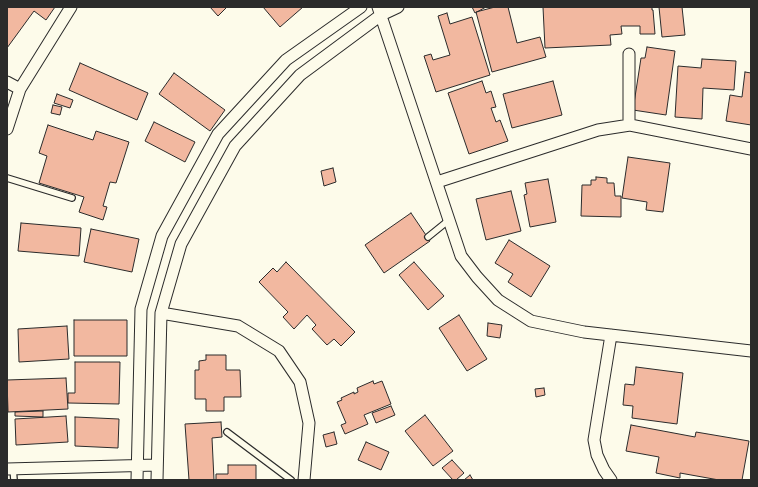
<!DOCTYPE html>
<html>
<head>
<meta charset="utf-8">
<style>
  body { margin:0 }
  #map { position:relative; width:758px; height:487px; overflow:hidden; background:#fdfbea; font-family:"Fira Sans",sans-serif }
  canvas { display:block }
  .frame { position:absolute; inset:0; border:8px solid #2b2b2b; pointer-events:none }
</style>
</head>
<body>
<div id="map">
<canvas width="758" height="487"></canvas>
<div class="frame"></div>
</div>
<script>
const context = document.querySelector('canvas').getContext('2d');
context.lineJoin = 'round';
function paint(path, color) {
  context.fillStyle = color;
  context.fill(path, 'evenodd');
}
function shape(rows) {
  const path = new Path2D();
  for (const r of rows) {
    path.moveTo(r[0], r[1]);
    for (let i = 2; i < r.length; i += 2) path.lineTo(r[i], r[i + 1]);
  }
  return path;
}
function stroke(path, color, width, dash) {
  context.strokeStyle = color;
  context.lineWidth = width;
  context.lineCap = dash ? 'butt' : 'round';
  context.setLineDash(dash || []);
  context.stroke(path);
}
const building = shape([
  [7,7,55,7,46,20,34,11,7,48,7,7],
  [210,7,227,7,218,16,210,7],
  [263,7,303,7,280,27,263,7],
  [472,7,486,7,475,13,472,7],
  [495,7,508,7,517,43,540,37,546,57,492,72,476,12,495,7],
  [543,7,652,7,652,10,653,10,655,34,640,34,640,26,621,26,622,34,610,35,611,45,545,48,543,7],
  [659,7,682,7,685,35,662,37,659,7],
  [447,13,450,24,472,17,490,75,436,92,424,56,431,54,433,60,450,55,438,16,447,13],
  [647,47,675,51,666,115,633,110,641,58,645,58,647,47],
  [702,59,736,61,734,90,703,88,702,119,675,117,678,66,701,68,702,59],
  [80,63,148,93,137,120,69,90,80,63],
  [745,72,751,73,751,125,726,121,730,95,742,97,745,72],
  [174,73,225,110,210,131,159,94,174,73],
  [482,81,486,93,491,91,496,107,491,108,496,122,500,120,508,141,469,154,448,93,482,81],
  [553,81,562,115,512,128,503,94,553,81],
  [57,94,73,100,70,108,54,103,57,94],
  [53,105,62,107,60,115,51,113,53,105],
  [154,122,195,142,185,162,145,141,154,122],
  [48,125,93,140,96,131,129,142,116,183,110,182,103,206,107,207,103,220,79,212,84,197,39,183,47,156,39,153,48,125],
  [628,157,670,163,663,212,646,210,647,202,622,198,628,157],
  [333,168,336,182,324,186,321,171,333,168],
  [596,177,607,178,607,183,614,183,615,196,621,196,621,217,581,216,582,185,591,185,591,180,596,180,596,177],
  [548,179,556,222,530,227,524,195,527,194,525,183,548,179],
  [511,191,521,231,486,240,476,199,511,191],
  [411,213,430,241,384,273,365,245,411,213],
  [21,223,81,228,79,256,18,251,21,223],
  [91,229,139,239,132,272,84,262,91,229],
  [509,240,550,266,531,297,508,282,513,274,495,263,509,240],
  [286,262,355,332,341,346,334,339,327,345,312,329,316,325,307,315,294,329,283,317,288,312,259,282,273,268,277,272,286,262],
  [414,262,444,296,428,310,399,275,414,262],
  [459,315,487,359,467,371,439,328,459,315],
  [74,320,127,320,127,356,74,356,74,320],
  [488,323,502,325,500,338,487,336,488,323],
  [67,326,69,359,19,362,18,329,67,326],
  [206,355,226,355,226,370,240,370,241,397,224,397,224,411,206,411,206,399,195,399,195,370,199,370,199,361,206,360,206,355],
  [75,362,120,362,119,404,68,403,68,393,75,393,75,362],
  [636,367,683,373,677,424,632,418,633,406,623,405,625,384,634,385,636,367],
  [66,378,68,409,8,412,7,380,66,378],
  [373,381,374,384,382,381,391,404,364,415,368,424,345,434,341,425,346,423,337,402,342,400,341,398,354,392,354,394,358,392,357,388,373,381],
  [544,388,545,395,536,397,535,389,544,388],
  [391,406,395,415,376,423,372,413,391,406],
  [43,411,43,417,15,416,15,412,43,411],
  [425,415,453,451,433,466,405,431,425,415],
  [66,416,68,442,16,445,15,419,66,416],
  [75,417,119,419,118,448,75,446,75,417],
  [221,422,222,437,212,438,214,480,189,480,185,424,221,422],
  [631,425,695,437,696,432,749,441,742,480,719,480,680,473,680,478,656,473,659,457,626,451,631,425],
  [334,432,337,444,326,447,323,435,334,432],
  [366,442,389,452,381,470,358,460,366,442],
  [452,460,464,473,456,480,453,480,442,468,452,460],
  [228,465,256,465,256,480,216,480,216,474,228,474,228,465],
  [470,475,473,480,464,480,470,475]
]);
const lane = shape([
  [7,178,72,198],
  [428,237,449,220],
  [227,432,291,480],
  [13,468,14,480]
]);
const street = shape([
  [378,7,461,256,477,277,498,300,531,321,584,332,751,351],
  [7,82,20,89],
  [629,125,629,54],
  [7,129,20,89,71,7],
  [437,182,598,130,630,125,751,149],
  [161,313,238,326,279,351,300,382,309,423,304,480],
  [7,469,157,465],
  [137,480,141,309,162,236,218,134,286,60,361,7],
  [157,480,161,313,181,244,235,146,300,75,381,15,398,7],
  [611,480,604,470,597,455,594,440,611,335]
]);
paint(building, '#f2b8a0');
stroke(building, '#2b2b2b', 1);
stroke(lane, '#2b2b2b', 8);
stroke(street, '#2b2b2b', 13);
stroke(lane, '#fdfbea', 5.5);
stroke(street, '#fdfbea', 11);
</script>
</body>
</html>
